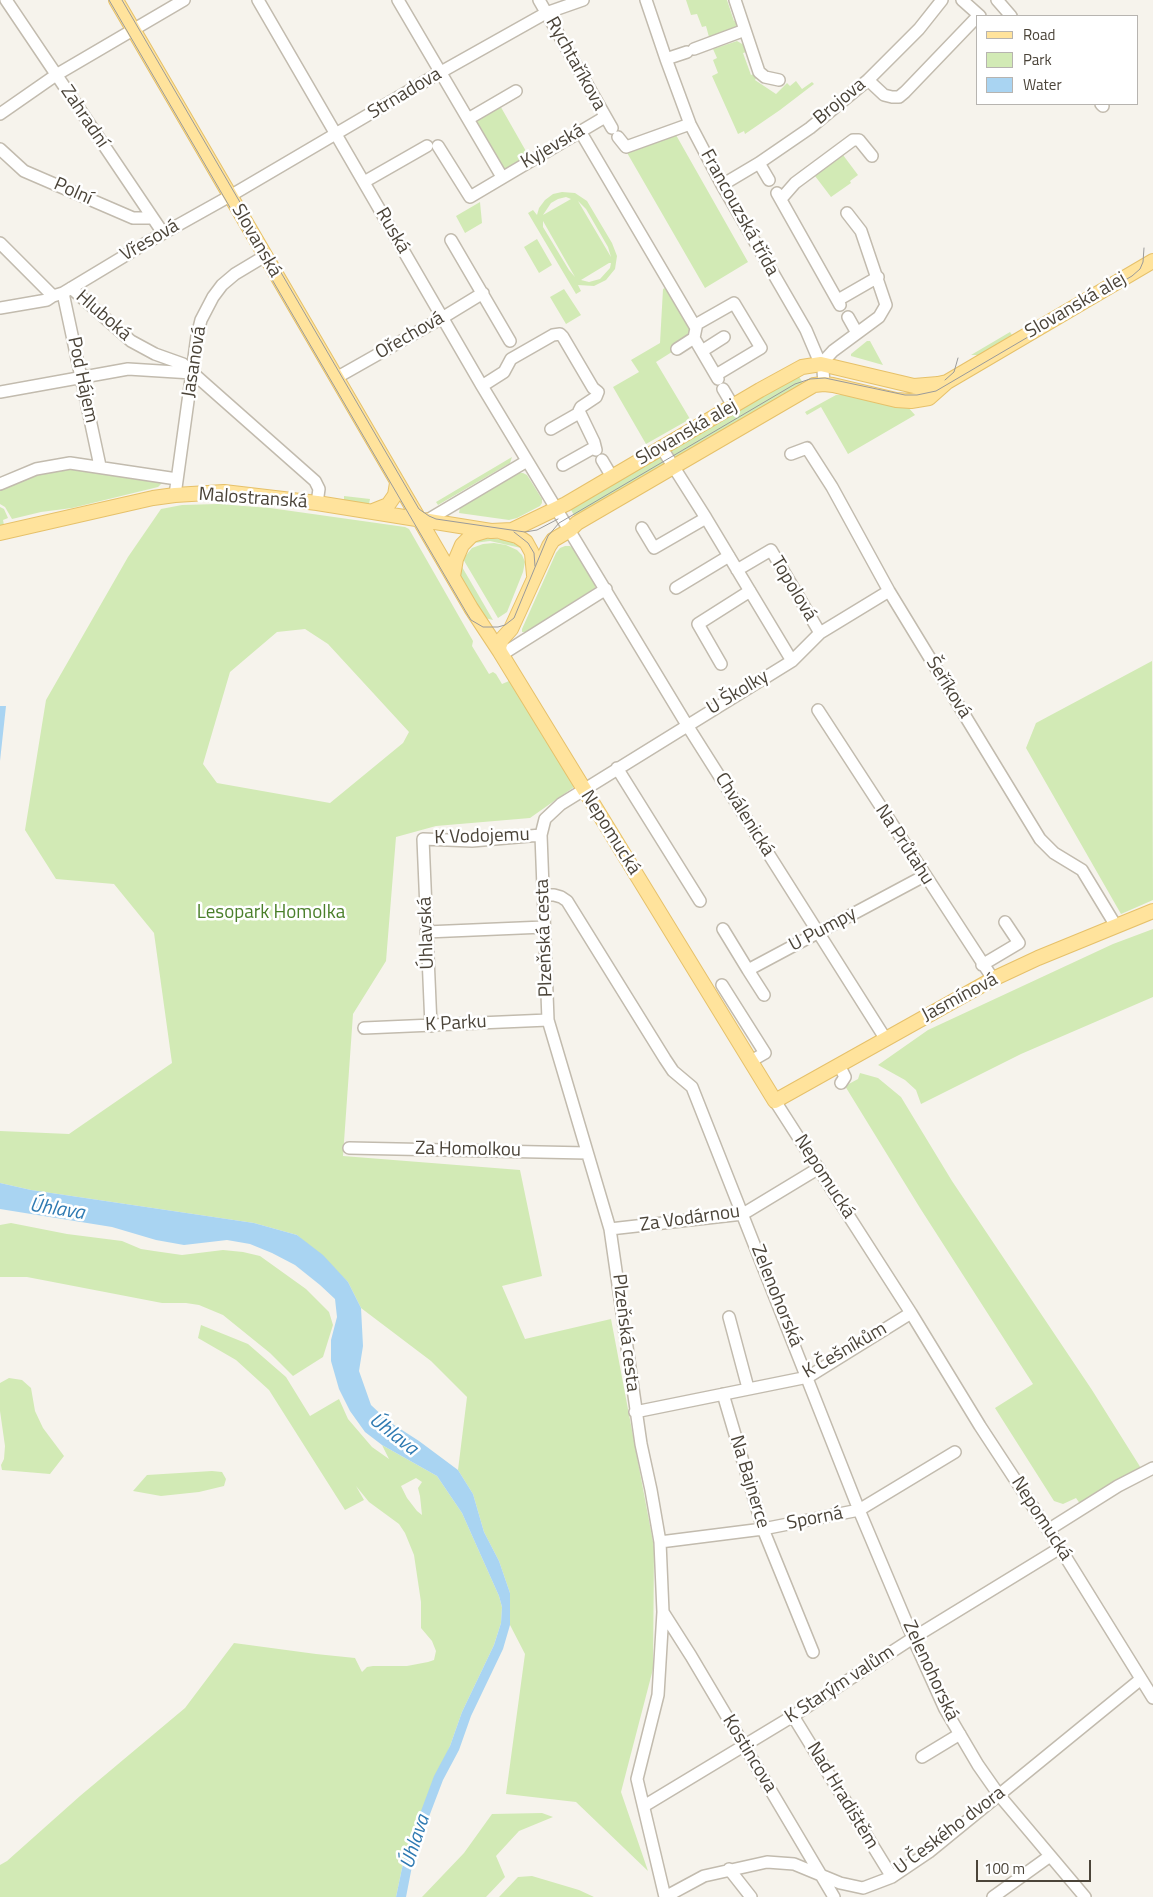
<!DOCTYPE html>
<html>
<head>
<meta charset="utf-8">
<style>
  body { margin:0 }
  #map { position:relative; width:1153px; height:1897px; overflow:hidden; background:#f6f3ec; font-family:"Titillium Web",sans-serif }
  canvas { display:block }
  .legend { position:absolute; left:976px; top:15px; width:162px; height:90px; box-sizing:border-box; background:#fff; border:1px solid #b7b4b0; margin:0; padding:6px 9px; list-style:none; font-size:15px; color:#4b4439 }
  .legend li { display:flex; align-items:center; gap:10px; height:25px }
  .legend b { width:25px; border:1px solid #b7b4b0 }
  .scale { position:absolute; left:976px; top:1860px; width:115px; height:22px; box-sizing:border-box; border:2px solid #4b4439; border-top:0; padding-left:6px; font-size:15px; line-height:18px; white-space:nowrap; color:#4b4439; -webkit-text-stroke:4px #fff; paint-order:stroke }
</style>
</head>
<body>
<div id="map">
<canvas width="1153" height="1897"></canvas>
<ul class="legend">
<li><b style="height:6px;background:#ffe39c"></b>Road</li>
<li><b style="height:14px;background:#d2eab5"></b>Park</li>
<li><b style="height:14px;background:#a9d4f2"></b>Water</li>
</ul>
<div class="scale">100 m</div>
</div>
<script>
const context = document.querySelector('canvas').getContext('2d');
context.lineJoin = 'round';
function paint(path, color) {
  context.fillStyle = color;
  context.fill(path, 'evenodd');
}
function shape(rows) {
  const path = new Path2D();
  for (const r of rows) {
    path.moveTo(r[0], r[1]);
    for (let i = 2; i < r.length; i += 2) path.lineTo(r[i], r[i + 1]);
  }
  return path;
}
function stroke(path, color, width, dash) {
  context.strokeStyle = color;
  context.lineWidth = width;
  context.lineCap = dash ? 'butt' : 'round';
  context.setLineDash(dash || []);
  context.stroke(path);
}
function drawText(font, color, halo, rows, align = 'center') {
  context.font = font + ' "Titillium Web",sans-serif';
  context.lineWidth = 5;
  context.setLineDash([]);
  context.textBaseline = 'middle';
  context.strokeStyle = halo;
  context.fillStyle = color;
  for (const [text, x, y, turn = 0] of rows) {
    context.save();
    context.translate(x, y);
    context.rotate((+turn || 0) * Math.PI / 180);
    context.textAlign = isNaN(turn) ? turn : align;
    if (halo) context.strokeText(text, 0, 0);
    context.fillText(text, 0, 0);
    context.restore();
  }
}
const green = shape([
  [686,0,727,0,734,21,737,20,739,27,709,37,706,26,702,27,697,14,691,15],
  [737,41,744,45,747,52,743,53,751,75,757,73,758,75,755,80,776,94,787,83,790,86,796,81,802,89,812,82,814,84,780,110,745,134,744,131,738,134,712,76,718,73,713,60,717,58,713,49],
  [498,102,531,160,502,177,468,119],
  [676,135,748,262,705,288,626,151],
  [843,155,858,175,850,181,851,183,831,197,815,176],
  [562,192,575,193,587,201,612,243,617,256,615,269,606,280,594,286,578,285,581,291,576,294,528,213,533,210,537,215,539,208,545,200,553,194],
  [566,197,571,199,543,215,551,203,558,199],
  [578,201,586,209,608,247,611,257],
  [543,221,575,277,569,270,543,227],
  [609,263,611,263,610,268,600,279,589,282,581,280],
  [480,202,482,223,465,233,456,216],
  [537,239,552,265,539,273,524,247],
  [671,285,694,338,656,362,690,419,646,444,613,387,639,372,631,360,660,343,663,289],
  [564,289,581,315,566,324,550,297],
  [1010,332,1012,335,979,355,971,355],
  [867,341,870,341,883,365,851,356,851,354],
  [797,373,804,385,675,459,670,453,670,447],
  [836,395,851,395,907,406,915,415,848,454,821,407,807,415,805,412],
  [661,455,666,464,577,520,568,505],
  [512,457,510,463,438,505,436,502],
  [76,467,164,481,158,487,72,508,41,512,12,519,5,507,0,504,0,489,42,473],
  [518,473,523,473,527,475,542,499,542,503,540,506,517,518,509,520,459,513,460,507],
  [344,496,370,499,369,504,344,501],
  [218,504,270,508,405,527,409,529,473,641,472,646,489,674,493,672,496,674,502,684,509,681,574,787,530,818,436,826,396,837,386,961,353,1014,343,1156,520,1170,542,1276,502,1286,525,1339,611,1319,654,1547,653,1669,621,1792,648,1871,576,1802,506,1794,525,1654,510,1625,510,1593,499,1561,484,1532,473,1494,458,1470,467,1397,431,1361,361,1308,348,1282,297,1235,254,1223,31,1190,0,1183,0,1131,69,1134,172,1063,154,933,114,884,56,879,25,830,46,700,128,557,161,509,182,505],
  [305,629,328,644,409,732,403,743,330,803,217,783,203,764,230,672,277,632],
  [0,507,4,509,8,518,3,520,4,525,0,526],
  [484,538,493,538,510,541,521,548,490,541,474,543,467,550,476,540],
  [494,543,506,545,517,550,522,555,525,562,523,572,507,612,498,618,463,559,472,548,483,544],
  [565,546,570,546,575,550,595,583,595,588,526,632,522,632,522,629,556,553,560,548],
  [458,560,493,620,485,618,458,572],
  [1152,661,1153,900,1121,914,1026,748,1036,723],
  [1153,929,1153,997,1021,1054,921,1104,916,1090,905,1080,878,1065,928,1030,1113,944],
  [860,1073,878,1078,901,1097,952,1181,1092,1390,1144,1473,1083,1508,1076,1498,1063,1504,1054,1501,995,1408,1033,1384,920,1208,845,1086,858,1079],
  [11,1223,67,1234,122,1241,141,1249,154,1251,182,1255,223,1250,243,1252,260,1256,306,1289,329,1312,333,1325,323,1357,293,1376,270,1353,223,1315,199,1305,186,1303,162,1303,27,1277,0,1277,0,1225],
  [201,1325,248,1344,286,1377,310,1416,339,1399,348,1419,372,1447,389,1459,382,1445,437,1476,462,1513,499,1596,502,1607,501,1623,494,1645,462,1712,450,1746,405,1854,396,1897,0,1897,0,1865,7,1861,80,1796,185,1708,234,1643,316,1654,355,1658,362,1672,367,1667,373,1666,407,1666,428,1662,434,1660,436,1651,432,1641,421,1628,421,1602,414,1555,405,1533,399,1524,369,1502,356,1486,364,1500,345,1510,269,1390,236,1360,198,1338],
  [416,1478,422,1482,418,1488,420,1496,422,1515,417,1511,407,1498,401,1486],
  [9,1378,22,1380,31,1388,35,1411,43,1428,64,1456,50,1474,2,1470,1,1465,4,1459,5,1446,0,1411,0,1383],
  [212,1471,222,1472,226,1479,224,1486,199,1492,161,1496,133,1491,147,1475],
  [542,1813,553,1817,519,1831,496,1856,505,1877,486,1897,422,1897,464,1853,492,1814],
  [532,1876,579,1890,594,1897,499,1897,518,1877]
]);
const water = shape([
  [0,706,6,706,0,761],
  [0,1183,31,1190,254,1223,297,1235,323,1255,348,1282,361,1308,363,1346,359,1371,371,1405,388,1421,419,1441,458,1470,473,1494,484,1532,499,1561,510,1593,510,1625,503,1649,471,1716,459,1750,443,1780,414,1856,406,1897,396,1897,405,1854,434,1776,450,1746,462,1712,494,1645,501,1623,502,1607,499,1596,462,1513,437,1476,382,1445,365,1432,350,1411,339,1389,331,1361,331,1340,337,1317,335,1299,320,1285,295,1265,272,1253,250,1244,227,1240,184,1245,156,1240,112,1227,0,1209]
]);
const minor = shape([
  [6,0,163,233],
  [258,0,482,386,687,725,885,1038],
  [398,0,502,177],
  [539,0,612,128],
  [646,0,666,59,690,124,722,185,806,330,823,370,824,384],
  [735,0,759,72,765,77,779,80],
  [962,0,980,16],
  [997,0,1011,16],
  [694,49,745,30],
  [666,59,687,52],
  [868,80,884,95,892,97,899,97,905,92,977,17],
  [1101,104,1103,106],
  [0,114,56,75,184,0],
  [468,119,516,91],
  [580,131,696,328],
  [618,137,626,147,690,124],
  [438,146,470,197,605,117],
  [0,149,24,171,133,218,152,218],
  [759,163,769,180],
  [364,182,427,146],
  [722,185,759,163,810,128,868,80,919,29,942,0],
  [777,193,840,305],
  [781,199,795,183,853,140,859,140,872,156],
  [451,240,510,341],
  [0,243,53,296,63,293,146,243,230,196,441,72,546,13,583,0],
  [71,288,131,341,155,354,183,364,203,382,315,481,319,489,317,503],
  [63,293,100,466],
  [838,300,878,277],
  [0,308,47,300,53,296],
  [848,317,857,333],
  [677,349,694,338],
  [702,351,724,337],
  [821,364,833,351,879,317,886,305,861,231,847,213],
  [716,375,761,348,734,303,697,324,696,328,694,338,718,379],
  [336,378,442,318,483,293],
  [482,386,504,372,511,359,553,335,560,334,563,337,593,388,598,392,596,397,581,407,579,411,594,442,596,450],
  [723,389,733,406],
  [0,392,128,369,192,373],
  [551,429,579,413],
  [661,447,706,518,792,661],
  [791,454,807,448,832,487,889,591,1040,839,1054,853,1082,870,1116,926],
  [602,460,612,477],
  [563,465,595,447],
  [0,484,36,469,70,463,177,479],
  [175,495,197,336,201,320,213,297,222,285,235,274,265,256],
  [426,521,527,461],
  [642,528,654,548,706,518],
  [737,570,771,550,820,633],
  [676,588,729,556],
  [501,655,606,589],
  [721,664,698,624,750,591],
  [818,710,993,979],
  [617,768,700,901],
  [543,895,554,895,561,897,567,901,665,1059,673,1071,692,1087,859,1510,913,1638,945,1709,978,1765,999,1795,1085,1897],
  [723,929,748,970],
  [426,932,544,927],
  [982,965,1019,943,1005,922],
  [722,985,765,1053,751,1061],
  [764,995,748,970,924,876],
  [431,1026,423,839,472,841,541,835],
  [364,1028,548,1020],
  [839,1065,845,1077,841,1083],
  [775,1101,911,1313,980,1426,1060,1548,1153,1698],
  [349,1148,587,1153],
  [610,1229,743,1214,819,1168],
  [729,1317,748,1388],
  [723,1394,763,1529,813,1652],
  [635,1412,808,1377,911,1313],
  [1048,1530,1118,1486,1153,1468],
  [660,1542,763,1529,859,1510,955,1452],
  [663,1612,691,1656,834,1897],
  [793,1716,892,1877],
  [922,1757,960,1734],
  [644,1806,793,1716,913,1638,1060,1548],
  [729,1869,751,1897],
  [665,1897,637,1779,658,1695,663,1612,660,1542,651,1490,641,1444,610,1229,548,1020,541,835,545,819,561,804,792,661,820,633,889,591],
  [665,1897,704,1876,767,1862,794,1864,840,1883,863,1888,892,1877,929,1852,1141,1679],
  [993,1897,1050,1856]
]);
const major = shape([
  [116,0,471,608,500,652,775,1101,993,979,1038,958,1153,911],
  [373,511,388,505,395,495,397,483],
  [502,532,517,536,526,542,532,553,534,575],
  [0,533,153,498,175,495,224,492,317,503,491,531,512,530,566,504,760,390,802,367,821,364,914,386,938,384,947,382],
  [453,576,456,559,462,545,472,535,485,531],
  [500,652,499,647,502,639,511,629,549,546,553,540,570,530,577,523,814,385,824,384,833,385,896,400,911,401,929,398,947,382,1153,261]
]);
const tram = shape([
  [109,0,466,612,471,620,483,627,498,627,505,625,514,618,548,536,559,523,795,384,810,379,825,378,905,395,917,395,936,391,1132,276,1140,269,1143,262,1144,248],
  [122,0,419,509,429,516,436,519,525,532,537,530,558,519],
  [945,380,954,372,958,358],
  [514,532,528,543,534,553,535,566]
]);
const streetNames = [
  ["Rychtaříkova",575,64,61],
  ["Strnadova",405,94,-31],
  ["Brojova",840,102,-40],
  ["Zahradní",84,117,56],
  ["Kyjevská",553,147,-30],
  ["Polní",73,192,24],
  ["Francouzská třída",739,213,61],
  ["Ruská",392,231,60],
  ["Vřesová",150,241,-30],
  ["Slovanská",256,241,60],
  ["Slovanská alej",1076,306,-30],
  ["Hluboká",103,316,41],
  ["Ořechová",410,336,-30],
  ["Jasanová",195,362,-81],
  ["Pod Hájem",82,380,78],
  ["Slovanská alej",687,433,-30],
  ["Malostranská",253,499,4],
  ["Topolová",793,589,59],
  ["Šeříková",948,688,58],
  ["U Školky",738,693,-31],
  ["Chválenická",744,815,58],
  ["Nepomucká",610,833,58],
  ["K Vodojemu",482,837,-2],
  ["Na Průtahu",904,845,57],
  ["U Pumpy",823,930,-28],
  ["Úhlavská",427,933,-92],
  ["Plzeňská cesta",545,938,-92],
  ["Jasmínová",960,998,-28],
  ["K Parku",456,1024,-3],
  ["Za Homolkou",468,1150,1],
  ["Nepomucká",824,1177,57],
  ["Za Vodárnou",690,1219,-8],
  ["Zelenohorská",776,1296,68],
  ["Plzeňská cesta",625,1333,83],
  ["K Češníkům",845,1351,-30],
  ["Na Bajnerce",749,1482,73],
  ["Sporná",815,1519,-11],
  ["Nepomucká",1041,1519,57],
  ["Zelenohorská",930,1671,65],
  ["K Starým valům",840,1685,-33],
  ["Kostincova",749,1754,59],
  ["Nad Hradištěm",842,1796,59],
  ["U Českého dvora",950,1831,-37]
];
const parkNames = [
  ["Lesopark Homolka",271,913]
];
const waterNames = [
  ["Úhlava",57,1210,9],
  ["Úhlava",393,1435,38],
  ["Úhlava",416,1842,-72]
];
paint(green, '#d2eab5');
paint(water, '#a9d4f2');
stroke(minor, '#c2bbae', 14);
stroke(major, '#e6c16a', 16);
stroke(minor, '#fff', 11);
stroke(major, '#ffe39c', 14);
stroke(tram, '#9a9a9a', 1);
drawText('19px', '#4b4439', '#fff', streetNames);
drawText('19px', '#4a7f2a', '#fff', parkNames);
drawText('italic 20px', '#2e7ab2', '#fff', waterNames);
</script>
</body>
</html>
